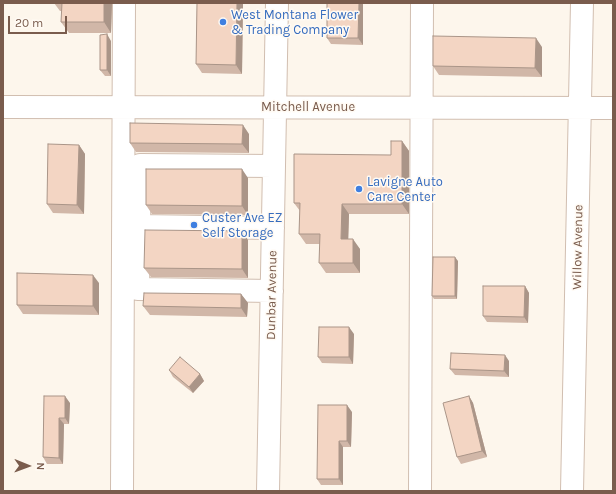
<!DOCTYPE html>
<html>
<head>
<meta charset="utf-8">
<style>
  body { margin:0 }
  #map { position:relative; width:616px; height:494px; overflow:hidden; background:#fdf6ec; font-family:Karla,sans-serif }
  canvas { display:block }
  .frame { position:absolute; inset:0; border:4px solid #7a5c4d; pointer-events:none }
  .north { position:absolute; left:8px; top:446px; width:40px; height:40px; -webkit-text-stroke:3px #fffaf3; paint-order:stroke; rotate:91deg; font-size:11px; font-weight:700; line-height:16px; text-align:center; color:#7a5c4d }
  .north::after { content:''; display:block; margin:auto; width:14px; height:18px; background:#7a5c4d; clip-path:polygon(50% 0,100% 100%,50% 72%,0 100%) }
  .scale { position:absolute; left:8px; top:16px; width:59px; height:18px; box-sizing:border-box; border:2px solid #7a5c4d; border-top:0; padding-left:5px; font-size:12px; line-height:14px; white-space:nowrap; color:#7a5c4d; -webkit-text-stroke:3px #fffaf3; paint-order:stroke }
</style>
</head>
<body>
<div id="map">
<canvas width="616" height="494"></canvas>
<div class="frame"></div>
<div class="north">N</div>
<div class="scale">20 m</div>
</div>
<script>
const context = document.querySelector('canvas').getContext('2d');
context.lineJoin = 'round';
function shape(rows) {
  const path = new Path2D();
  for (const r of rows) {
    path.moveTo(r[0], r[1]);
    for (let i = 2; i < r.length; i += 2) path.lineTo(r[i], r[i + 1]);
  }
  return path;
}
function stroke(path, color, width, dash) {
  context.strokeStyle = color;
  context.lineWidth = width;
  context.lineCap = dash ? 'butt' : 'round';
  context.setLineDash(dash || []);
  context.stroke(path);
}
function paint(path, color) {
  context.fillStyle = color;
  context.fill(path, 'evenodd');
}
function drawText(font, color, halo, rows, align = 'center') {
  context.font = font + ' Karla,sans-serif';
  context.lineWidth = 3;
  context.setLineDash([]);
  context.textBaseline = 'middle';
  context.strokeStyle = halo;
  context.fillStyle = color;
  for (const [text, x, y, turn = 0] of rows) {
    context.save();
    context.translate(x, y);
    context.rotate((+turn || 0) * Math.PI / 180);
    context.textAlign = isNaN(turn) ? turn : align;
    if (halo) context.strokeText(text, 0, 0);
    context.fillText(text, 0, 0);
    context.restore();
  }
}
const minor = shape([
  [3,107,613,108],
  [139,226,273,228],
  [272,291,138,289,140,165,274,166],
  [122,491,124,3],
  [268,491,277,3],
  [420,491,422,3],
  [572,491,582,3]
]);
const wall = shape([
  [54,3,112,3,111,33,69,33,61,22,62,11,60,11],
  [197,3,243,3,242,74,202,73,196,64],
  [327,3,363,3,363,45,331,44,327,38],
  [111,41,111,76,105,76,100,70],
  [542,47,542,77,439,75,433,66],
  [249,134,249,153,136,152,130,143],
  [402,141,409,151,409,214,349,214,348,239,360,249,360,273,326,273,319,263,320,244,306,244,299,234,300,211,294,203,391,155],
  [79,145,85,154,84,214,53,213,47,204],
  [248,178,248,215,152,214,146,205],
  [248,240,248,278,151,277,144,268],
  [458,261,457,299,434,299,432,296],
  [99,283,99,315,23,314,17,305],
  [525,286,529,293,528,323,487,322,483,316],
  [241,294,248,303,247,317,150,315,143,306],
  [354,334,353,364,322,363,318,357],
  [509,361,509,377,455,375,450,369],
  [169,370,200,374,204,381,193,393,173,377],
  [44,396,70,403,69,424,64,424,63,464,47,464,43,457],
  [469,396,473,403,487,457,461,464,457,457],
  [352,412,351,447,343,447,343,485,321,485,317,479]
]);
const shadedWall = shape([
  [104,3,112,3,111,33,104,22],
  [237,3,243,3,242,74,236,65],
  [359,3,363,3,363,45,358,38],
  [107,34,111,41,111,76,107,70],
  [536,38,542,47,542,77,535,68],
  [243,125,249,134,249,153,242,144],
  [402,141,409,151,409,214,402,204],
  [79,145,85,154,84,214,77,205],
  [242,169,248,178,248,215,242,206],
  [342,204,349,214,348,249,341,239],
  [242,231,248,240,248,278,242,269],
  [353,239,360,249,360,273,353,263],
  [455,257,458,261,457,299,455,296],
  [93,275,99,283,99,315,93,306],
  [525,286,529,293,528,323,524,317],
  [241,294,248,303,247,317,241,308],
  [349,327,354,334,353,364,349,357],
  [505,355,509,361,509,377,504,371],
  [200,374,204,381,193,393,189,387],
  [65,396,70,403,69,424,65,418],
  [469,396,473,403,487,457,482,451],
  [347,405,352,412,351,447,347,441],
  [59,418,64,424,63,464,59,458],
  [339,441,343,447,343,485,339,479]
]);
const building = shape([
  [62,3,104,3,104,22,61,22,62,3],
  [197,3,237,3,236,65,196,64,197,3],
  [327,3,359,3,358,38,327,38,327,3],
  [107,34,107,70,100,70,100,35,107,34],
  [433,36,536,38,535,68,433,66,433,36],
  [130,123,243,125,242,144,130,143,130,123],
  [391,141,402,141,402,204,342,204,341,239,353,239,353,263,319,263,320,234,299,234,300,203,294,203,294,154,391,155,391,141],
  [48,144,79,145,77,205,47,204,48,144],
  [146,169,242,169,242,206,146,205,146,169],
  [145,230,242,231,242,269,144,268,145,230],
  [433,257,455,257,455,296,432,296,433,257],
  [17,273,93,275,93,306,17,305,17,273],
  [483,286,525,286,524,317,483,316,483,286],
  [144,293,241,294,241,308,143,306,144,293],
  [319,327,349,327,349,357,318,357,319,327],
  [451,353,505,355,504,371,450,369,451,353],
  [180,357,200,374,189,387,169,370,180,357],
  [44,396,65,396,65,418,59,418,59,458,43,457,44,396],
  [469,396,482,451,457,457,443,403,469,396],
  [318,405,347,405,347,441,339,441,339,479,317,479,318,405]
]);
const markers = [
  [223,22,4,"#3f7fe0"],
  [359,189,4,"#3f7fe0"],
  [194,225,4,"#3f7fe0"]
];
const shopNames = [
  ["West Montana Flower",231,15],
  ["& Trading Company",231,30],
  ["Lavigne Auto",367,182],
  ["Care Center",367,197],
  ["Custer Ave EZ",202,218],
  ["Self Storage",202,233]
];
const streetNames = [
  ["Mitchell Avenue",308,107],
  ["Willow Avenue",578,247,-89],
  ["Dunbar Avenue",272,295,-89]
];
stroke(minor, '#d1beb0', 24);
stroke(minor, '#fff', 22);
paint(wall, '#d1b7a8');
paint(shadedWall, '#aa9588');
paint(building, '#f3d5c3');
stroke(building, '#aa9588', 1);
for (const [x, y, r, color] of markers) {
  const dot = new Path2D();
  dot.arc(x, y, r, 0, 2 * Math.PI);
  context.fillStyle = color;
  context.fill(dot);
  stroke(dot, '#fffaf3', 1.5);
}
drawText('13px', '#366cbe', '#fffaf3', shopNames, 'left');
drawText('13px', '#7a5c4d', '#fffaf3', streetNames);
</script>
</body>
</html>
